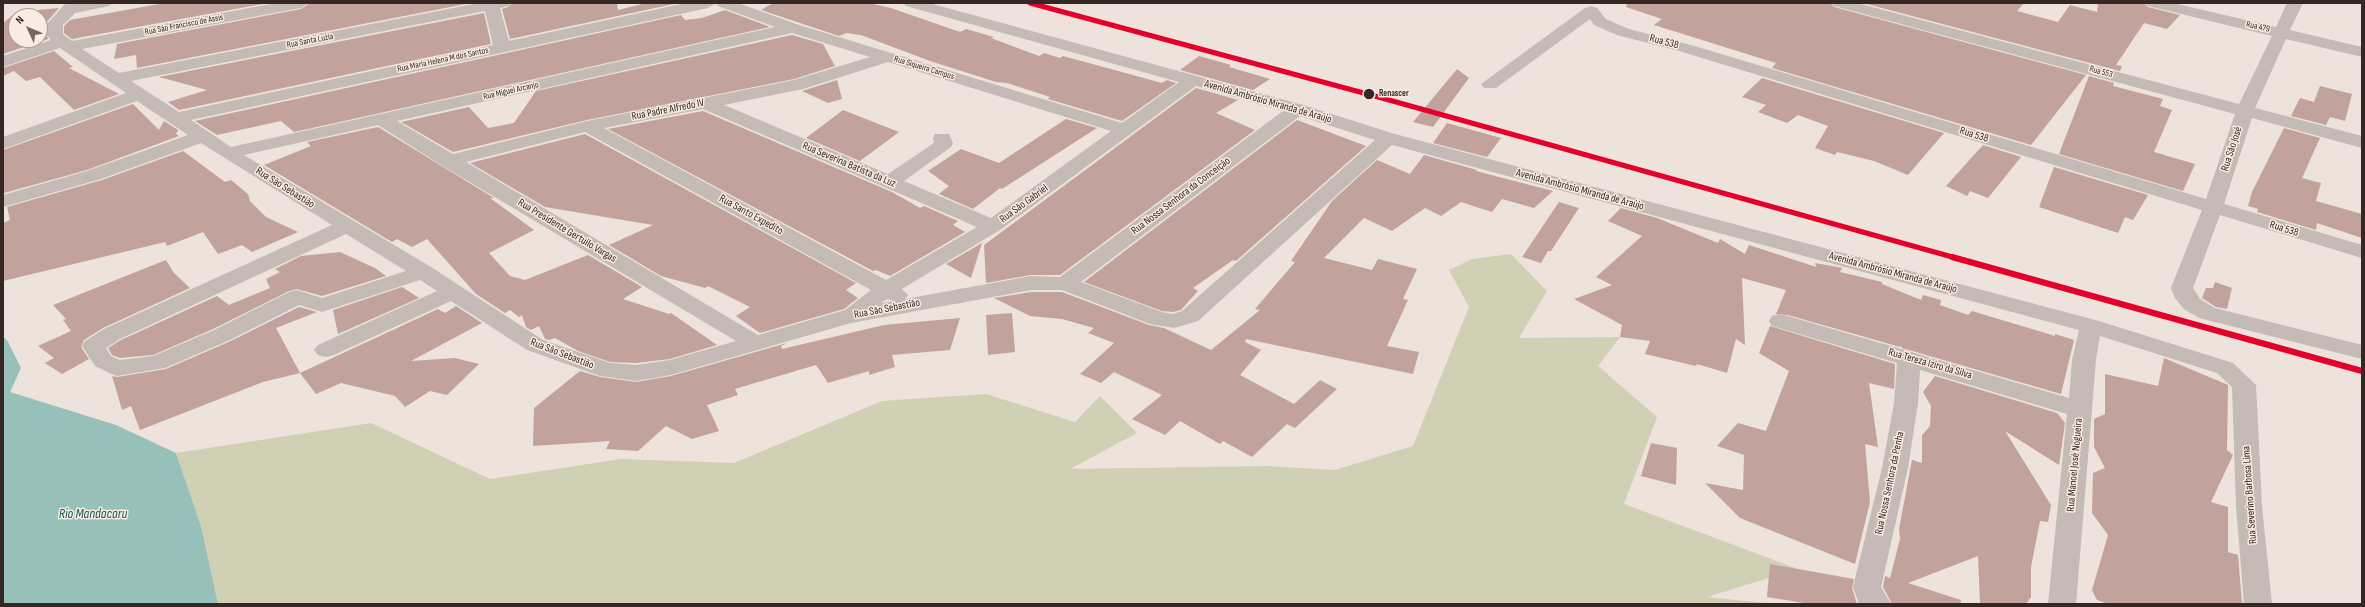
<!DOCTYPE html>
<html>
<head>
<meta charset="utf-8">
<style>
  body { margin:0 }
  #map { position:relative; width:2365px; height:607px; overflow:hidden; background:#ede2dc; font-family:"Sofia Sans Condensed",sans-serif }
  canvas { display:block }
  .frame { position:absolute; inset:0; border:4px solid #352724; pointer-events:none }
  .north { position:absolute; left:8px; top:8px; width:40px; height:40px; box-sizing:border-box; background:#faece2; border:1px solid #ab9d96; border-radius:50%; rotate:314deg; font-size:11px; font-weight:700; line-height:16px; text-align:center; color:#352724 }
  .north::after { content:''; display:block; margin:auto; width:14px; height:18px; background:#756864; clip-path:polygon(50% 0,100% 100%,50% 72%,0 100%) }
</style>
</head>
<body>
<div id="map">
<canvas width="2365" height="607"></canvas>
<div class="frame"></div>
<div class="north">N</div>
</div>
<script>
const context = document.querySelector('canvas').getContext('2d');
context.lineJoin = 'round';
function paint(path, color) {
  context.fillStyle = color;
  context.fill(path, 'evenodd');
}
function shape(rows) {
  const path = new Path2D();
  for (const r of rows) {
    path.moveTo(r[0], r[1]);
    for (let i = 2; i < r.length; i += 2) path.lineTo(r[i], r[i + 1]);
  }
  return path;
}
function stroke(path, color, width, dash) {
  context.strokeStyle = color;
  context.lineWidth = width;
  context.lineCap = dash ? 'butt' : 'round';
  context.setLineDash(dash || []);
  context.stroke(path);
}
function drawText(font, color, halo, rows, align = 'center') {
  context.font = font + ' "Sofia Sans Condensed",sans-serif';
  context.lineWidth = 3;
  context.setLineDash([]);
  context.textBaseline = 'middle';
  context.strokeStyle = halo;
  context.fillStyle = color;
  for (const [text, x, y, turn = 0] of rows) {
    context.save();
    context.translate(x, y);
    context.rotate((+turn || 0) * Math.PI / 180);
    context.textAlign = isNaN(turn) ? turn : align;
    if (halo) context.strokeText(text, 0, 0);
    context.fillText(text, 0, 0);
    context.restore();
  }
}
const green = shape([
  [1511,254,1547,291,1519,338,1620,337,1598,366,1657,417,1624,504,1798,569,1707,597,1777,604,218,604,201,526,176,453,371,423,490,479,621,459,734,463,882,401,986,394,1075,422,1100,396,1137,433,1070,469,1268,466,1335,470,1413,446,1469,307,1449,270,1472,259]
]);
const water = shape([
  [3,337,7,340,21,368,10,392,116,425,176,453,201,526,218,604,3,604]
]);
const building = shape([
  [165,3,268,3,72,39,64,33,64,26,70,20],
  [310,3,471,3,137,68,136,55,114,59,117,44,301,9],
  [512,3,617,3,618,10,646,3,674,4,510,39,502,9,508,7],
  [773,3,868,3,891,8,960,32,966,29,994,37,991,38,1039,56,1044,53,1060,58,1063,56,1162,83,1167,80,1176,83,1122,121,1048,99,1050,97,1007,83,996,82,930,61,861,35,846,33,839,36,761,10],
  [1627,3,1830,3,1834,7,2086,75,2031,145,1772,68,1776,63,1654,25,1662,19,1626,7],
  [1863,3,2024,3,2017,11,2058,22,2070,5,2097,12,2098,3,2144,3,2148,7,2180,15,2167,29,2144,23,2116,65,2122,66,2120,71],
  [59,8,44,25,48,39,3,54,3,23,17,12],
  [16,16,40,16,40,40,16,40],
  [725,10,770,27,294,132,281,121,217,135,195,121,681,15,685,20,702,18],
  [484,13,491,44,179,110,168,102,207,90,159,77],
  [792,35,823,44,835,66,794,79,587,120,453,152,401,122,469,107,488,128,514,123,536,91],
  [54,51,73,67,69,68,119,94,74,110,40,77,26,81,14,71,3,76,3,68],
  [1199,56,1231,65,1229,67,1270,79,1253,90,1180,70],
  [1457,69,1469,78,1433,127,1413,122],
  [2089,76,2114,83,2113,86,2163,99,2160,106,2172,110,2154,152,2195,164,2183,191,2059,154],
  [1762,78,1944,133,1908,175,1874,161,1837,152,1835,155,1815,148,1828,126,1798,115,1787,123,1758,112,1766,105,1742,97],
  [837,80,842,99,828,103,802,91],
  [2320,86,2352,94,2345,121,2330,117,2326,125,2291,116,2300,98,2314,102],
  [1196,88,1238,100,1216,113,1255,130,1060,275,1031,275,986,283,984,245],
  [133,104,159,130,164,121,178,130,176,134,179,136,87,170,4,193,3,150],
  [843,110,899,132,860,161,806,138],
  [703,111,892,192,920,208,924,206,958,221,953,225,965,232,890,276,876,270,873,271,608,129],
  [1066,119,1097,128,1002,189,1000,188,973,209,939,194,949,186,928,171,961,149,999,163],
  [1297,120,1366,146,1236,261,1233,260,1193,288,1198,291,1181,310,1173,312,1162,311,1084,282],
  [1447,123,1501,138,1487,157,1433,143],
  [378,127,494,198,490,198,534,230,489,253,510,276,525,280,588,255,642,287,623,299,669,314,671,313,717,345,670,359,636,363,610,362,578,351,555,338,549,340,545,339,539,326,531,330,526,327,522,315,519,317,510,310,505,313,476,294,427,239,412,247,397,239,392,242,264,165,311,146,307,142],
  [2284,128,2320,138,2302,178,2321,183,2316,201,2362,214,2362,238,2317,223,2316,230,2257,212,2258,209,2248,206,2252,192],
  [585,134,856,283,846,290,858,298,844,309,760,333,736,316,750,307,708,286,705,288,661,276,609,245,653,225,545,207,470,163],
  [1983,145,2021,157,1988,198,1970,191,1967,196,1946,186],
  [183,151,225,182,231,180,248,194,250,201,266,217,298,232,252,252,242,245,218,254,203,232,167,246,165,242,3,281,3,223,10,220,7,207,102,180],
  [1424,155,1477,170,1476,171,1553,191,1534,208,1502,199,1492,212,1461,202,1441,216,1425,208,1392,231,1364,218,1324,258,1372,270,1378,259,1417,269,1403,299,1408,300,1387,346,1419,352,1413,374,1246,339,1245,342,1261,350,1240,375,1294,404,1320,380,1337,389,1295,428,1287,424,1252,457,1223,441,1220,444,1180,421,1165,435,1132,419,1162,395,1114,372,1101,383,1080,374,1114,343,1088,333,1094,328,1062,319,1030,316,994,298,1031,292,1062,292,1149,325,1164,328,1211,350,1260,310,1255,309,1295,262,1291,261,1332,201,1377,160,1410,174],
  [2054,167,2148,195,2133,220,2125,217,2118,233,2039,207],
  [1559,202,1579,208,1551,251,1548,251,1541,263,1522,257],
  [1621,208,1657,218,1718,243,1720,239,1745,254,1749,245,1816,267,1815,263,1838,267,1842,268,1840,272,1882,282,1882,284,1921,300,1923,295,1941,300,1940,305,1968,315,1972,311,2055,336,2055,334,2074,340,2061,394,1902,348,1900,345,1900,347,1788,315,1776,314,1786,290,1742,278,1745,345,1736,339,1727,373,1697,364,1696,366,1645,354,1650,341,1620,337,1622,325,1574,299,1612,285,1596,277,1642,236,1608,221],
  [982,243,971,278,946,264],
  [340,252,375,268,386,276,322,296,297,289,289,291,213,329,153,355,120,358,112,355,108,348,121,340,217,296,229,305,270,288,266,279,280,272,275,269,301,256],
  [166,260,174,273,190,288,103,328,84,340,81,347,89,359,62,374,45,363,54,358,38,346,71,331,63,320,66,319,53,305],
  [2215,282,2232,288,2227,309,2216,307,2202,298,2206,288,2213,288],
  [402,287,419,298,338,334,333,310],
  [456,306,482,323,411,361,455,358,479,364,447,395,430,391,405,407,395,396,341,383,316,394,300,373,438,309,445,313],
  [299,307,317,312,276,328,300,373,263,382,140,430,131,406,122,410,112,376,117,377,166,369,231,341],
  [1012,313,1015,352,988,355,986,315],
  [960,318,950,350,892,355,895,367,869,375,869,371,828,383,816,365,735,389,738,395,707,405,719,431,692,439,666,426,638,451,606,449,610,441,533,446,534,408,580,371,600,377,636,382,671,376,787,343,781,346,782,349,884,325],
  [1770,326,1895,364,1894,389,1869,383,1878,447,1865,444,1870,502,1855,564,1740,518,1705,483,1743,490,1744,455,1717,446,1738,423,1766,431,1789,371,1759,353],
  [2164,358,2228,385,2227,450,2233,455,2211,502,2228,507,2228,552,2238,555,2242,604,2108,604,2097,600,2092,590,2108,535,2092,513,2093,473,2105,468,2094,447,2094,419,2105,414,2105,374,2158,386],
  [1935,376,2057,413,2065,423,2059,465,2005,431,2051,505,2048,522,2040,521,2031,567,2031,597,2026,604,1980,604,1978,556,1908,583,1961,600,1960,604,1892,604,1883,587,1885,576,1890,578,1900,539,1899,529,1912,460,1922,463,1922,435,1930,426,1931,406,1923,392],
  [1651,443,1677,448,1676,485,1641,476],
  [1770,564,1854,579,1852,588,1857,604,1810,604,1767,597]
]);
const minor = shape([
  [66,3,112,3,109,6,75,13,63,25,63,34,72,41,276,3,309,3,301,8,82,49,119,73,479,3,511,3,508,6,500,8,509,41,686,3,738,3,799,25,1122,123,1179,82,906,6,903,3,929,3,1303,105,1395,134,2099,321,2233,363,2256,385,2262,506,2272,604,2244,604,2236,506,2232,387,2217,373,2100,336,2096,360,2076,604,2048,604,2067,414,1920,370,1918,403,1908,468,1881,587,1891,604,1859,604,1853,587,1882,468,1894,403,1897,363,1772,326,1769,321,1772,316,1780,314,1788,316,2069,398,2072,360,2079,330,1392,145,1198,321,1174,328,1150,324,1062,290,1031,290,851,323,671,375,636,381,600,376,527,350,451,301,334,355,326,357,318,355,314,350,318,345,437,291,420,280,322,312,299,305,230,340,165,368,117,376,109,373,95,366,82,346,85,341,104,329,332,225,201,143,101,179,3,207,3,195,87,171,188,135,137,101,3,149,3,137,126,93,60,48,3,67,3,56,51,40,47,35,47,24,66,3],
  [716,3,718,6,775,27,231,147,191,120,708,8,716,3],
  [485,11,493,45,179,112,131,81,485,11],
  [792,33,870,57,794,80,587,121,453,154,397,121,792,33],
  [888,62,1111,131,991,218,904,181,951,147,953,143,949,134,935,134,933,138,934,142,931,145,888,174,724,105,803,89,888,62],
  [1196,86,1283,111,1060,277,1031,276,905,299,908,295,902,289,1000,230,1196,86],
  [703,109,882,186,977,227,886,280,604,128,703,109],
  [1300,116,1375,140,1182,311,1173,314,1162,312,1081,282,1300,116],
  [378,125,441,165,736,341,670,360,636,365,610,363,543,340,431,267,244,155,378,125],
  [585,132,871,290,845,310,758,335,466,162,585,132],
  [346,234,406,271,322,298,297,290,289,292,214,330,153,356,120,360,111,356,106,348,120,339,346,234],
  [887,299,894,301,881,303,887,299],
  [1831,3,1857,3,2239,104,2272,36,2148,6,2145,3,2173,3,2276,27,2287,3,2303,3,2290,30,2362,47,2362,57,2286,39,2255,108,2362,136,2362,148,2252,118,2224,204,2362,245,2362,258,2220,215,2193,288,2200,299,2215,308,2362,345,2362,359,2199,318,2184,309,2175,298,2171,288,2202,210,1679,51,1617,35,1594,25,1590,19,1496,88,1484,88,1481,84,1585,8,1591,6,1597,8,1606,19,1629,29,1691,45,2206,199,2235,114,1834,6,1831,3]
]);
const rail1Far1 = shape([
  [1030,3,1371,95,1956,258]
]);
const rail1 = shape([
  [1952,257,2362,371]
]);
const markers = [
  [1369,94,6,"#352724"]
];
const farStreetnames = [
  ["Rua São Francisco de Assis",184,25,-11],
  ["Rua 479",2258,27,13],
  ["Rua Santa Luzia",310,41,-11],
  ["Rua Maria Helena M dos Santos",443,60,-12],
  ["Rua Siqueira Campos",924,68,17],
  ["Rua 553",2101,72,15],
  ["Rua Miguel Arcanjo",511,91,-13]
];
const farStopnames = [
  ["Renascer",1379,94]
];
const streetNames = [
  ["Rua 538",1664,42,15],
  ["Avenida Ambrósio Miranda de Araújo",1268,102,16],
  ["Rua Padre Alfredo IV",668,110,-11],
  ["Rua 538",1974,135,17],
  ["Rua São José",2232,149,-72],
  ["Rua Severina Batista da Luz",849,165,23],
  ["Rua São Sebastião",285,188,32],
  ["Avenida Ambrósio Miranda de Araújo",1580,190,15],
  ["Rua Nossa Senhora da Conceição",1181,196,-37],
  ["Rua São Gabriel",1024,204,-36],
  ["Rua Santo Expedito",751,215,29],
  ["Rua 538",2284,229,17],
  ["Rua Presidente Gertuilo Vargas",567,231,31],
  ["Avenida Ambrósio Miranda de Araújo",1893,273,15],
  ["Rua São Sebastião",887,309,-11],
  ["Rua São Sebastião",562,354,21],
  ["Rua Tereza Iziro da Silva",1930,364,16],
  ["Rua Manoel José Nogueira",2075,465,-85],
  ["Rua Nossa Senhora da Penha",1890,483,-78],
  ["Rua Severino Barbosa Lima",2250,495,-94]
];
const nearWaternames = [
  ["Rio Mandacaru",93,514]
];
paint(green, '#d0d0b5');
paint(water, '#98c0ba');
paint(building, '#c2a29c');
paint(minor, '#c4bbb6');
stroke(rail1Far1, '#e4002b', 5);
stroke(rail1, '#e4002b', 6);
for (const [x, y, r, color] of markers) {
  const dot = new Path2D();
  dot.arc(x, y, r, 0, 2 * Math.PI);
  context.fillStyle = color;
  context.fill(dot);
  stroke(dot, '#faece2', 1.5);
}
drawText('9px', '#352724', '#faece2', farStreetnames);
drawText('bold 9px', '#352724', '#faece2', farStopnames, 'left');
drawText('11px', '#352724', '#faece2', streetNames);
drawText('italic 14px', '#175954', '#faece2', nearWaternames);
</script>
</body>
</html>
